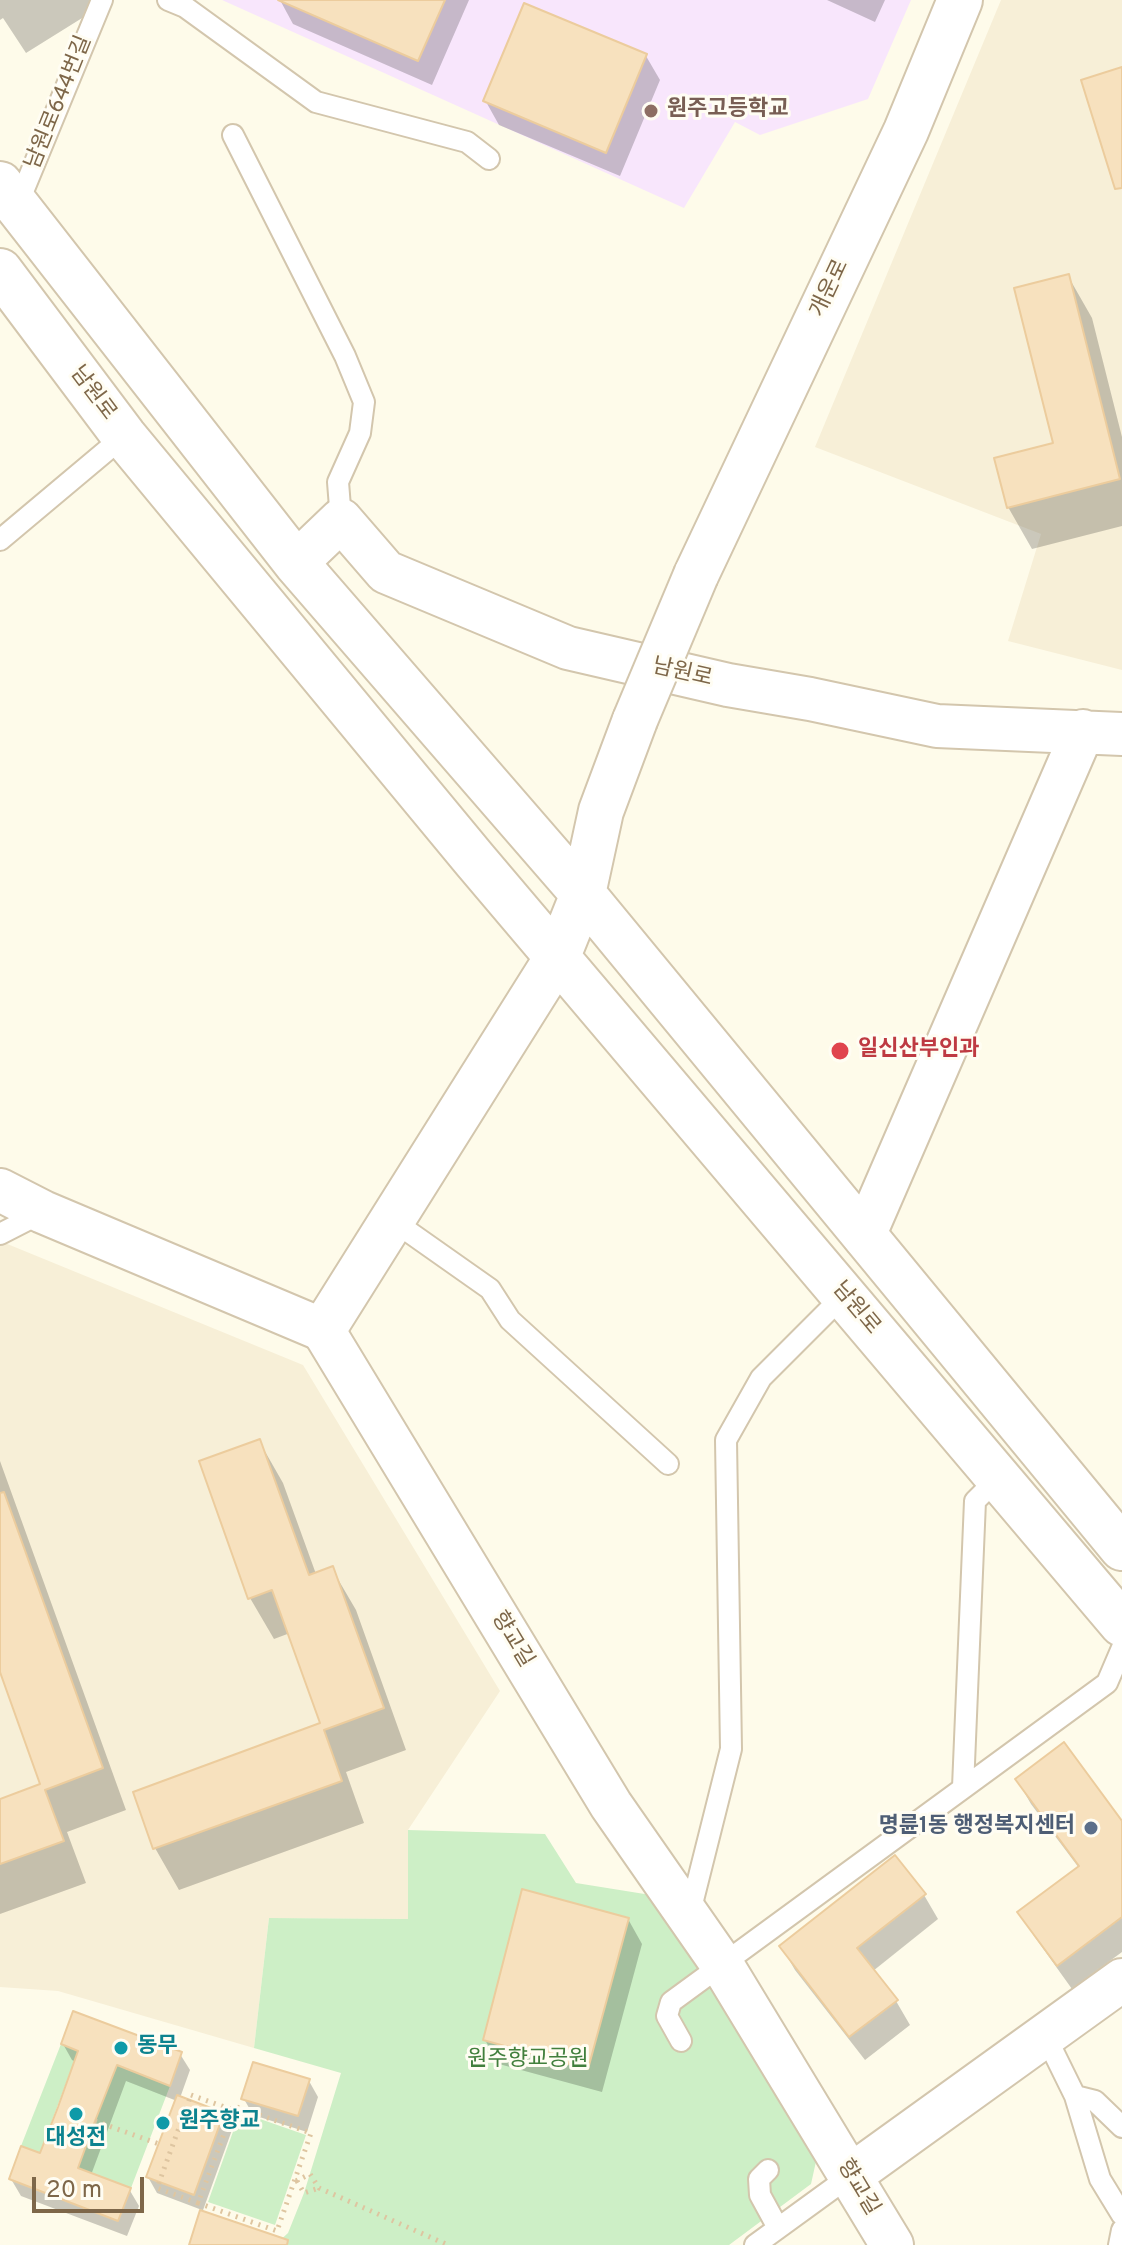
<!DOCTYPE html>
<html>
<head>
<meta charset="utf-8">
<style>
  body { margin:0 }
  #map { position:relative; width:1122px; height:2245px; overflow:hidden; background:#fefbea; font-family:Overpass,sans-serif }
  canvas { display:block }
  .scale { position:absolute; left:32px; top:2177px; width:112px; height:36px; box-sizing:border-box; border:4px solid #7e6749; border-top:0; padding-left:10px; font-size:24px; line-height:28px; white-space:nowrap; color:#7e6749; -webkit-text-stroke:6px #fffdf3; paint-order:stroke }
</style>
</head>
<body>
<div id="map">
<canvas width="1122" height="2245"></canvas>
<div class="scale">20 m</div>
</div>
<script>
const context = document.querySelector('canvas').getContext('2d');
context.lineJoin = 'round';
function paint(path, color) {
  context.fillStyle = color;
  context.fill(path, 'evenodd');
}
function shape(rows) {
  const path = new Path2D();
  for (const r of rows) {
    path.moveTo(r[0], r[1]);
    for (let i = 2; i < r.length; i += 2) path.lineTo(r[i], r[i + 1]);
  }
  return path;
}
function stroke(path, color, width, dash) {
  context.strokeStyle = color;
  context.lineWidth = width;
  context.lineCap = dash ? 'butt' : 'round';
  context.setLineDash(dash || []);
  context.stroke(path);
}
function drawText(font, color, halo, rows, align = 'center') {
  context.font = font + ' Overpass,"Noto Sans KR",sans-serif';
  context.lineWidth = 6;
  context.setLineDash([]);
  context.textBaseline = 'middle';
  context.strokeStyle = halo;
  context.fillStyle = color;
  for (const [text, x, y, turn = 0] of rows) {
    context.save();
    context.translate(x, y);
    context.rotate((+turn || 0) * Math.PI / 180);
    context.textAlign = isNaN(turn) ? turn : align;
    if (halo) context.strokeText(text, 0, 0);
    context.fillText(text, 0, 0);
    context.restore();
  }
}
const residential = shape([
  [1001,0,1122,0,1122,670,1008,641,1041,534,815,447],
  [0,1241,303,1365,500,1691,408,1830,409,1919,269,1918,254,2048,58,1991,0,1987]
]);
const education = shape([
  [222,0,911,0,868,99,760,135,735,122,684,208]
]);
const green = shape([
  [408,1830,545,1834,576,1883,657,1896,817,2157,811,2184,729,2245,275,2245,288,2233,304,2193,341,2073,254,2048,269,1918,408,1919],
  [61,2044,170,2086,131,2188,21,2146],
  [69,2075,107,2089,85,2148,47,2134],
  [240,2112,306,2135,275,2225,208,2202]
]);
const shadow = shape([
  [0,0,100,0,103,5,26,53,3,18,0,20],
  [280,0,469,0,432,85,293,24],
  [827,0,885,0,875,22],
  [646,56,660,80,620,176,499,125,485,100],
  [1068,276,1092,318,1122,437,1122,526,1032,549,1008,507,1055,445],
  [259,1441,283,1483,316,1574,332,1569,356,1610,406,1750,346,1772,364,1823,179,1890,155,1848,135,1793,323,1725,290,1633,274,1639,250,1598],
  [0,1461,126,1810,67,1832,86,1883,0,1914,0,1801,43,1786,0,1666],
  [1017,1780,1122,1824,1122,1952,1072,1989,1034,1936,1020,1912,1079,1868,1031,1804],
  [924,1895,938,1919,873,1971,896,2001,910,2025,865,2060,795,1970,781,1946],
  [628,1919,642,1944,602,2092,499,2064,485,2040],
  [63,2044,180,2054,190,2070,180,2098,223,2114,232,2130,202,2213,263,2245,191,2245,202,2210,157,2193,148,2177,177,2101,126,2081,91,2175,129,2189,139,2206,127,2236,21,2196,11,2179,41,2155,76,2062,72,2060],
  [309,2081,318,2097,307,2132,253,2115,244,2099]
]);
const building = shape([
  [278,0,445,0,418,61,278,0],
  [524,3,647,54,606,153,483,101,524,3],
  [1122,67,1122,188,1115,189,1081,80,1122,67],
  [1069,274,1120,479,1007,508,994,458,1053,443,1014,288,1069,274],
  [260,1439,309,1575,333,1566,384,1708,324,1730,342,1781,153,1849,133,1792,320,1723,272,1590,248,1599,199,1461,260,1439],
  [4,1492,103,1768,45,1790,64,1841,0,1864,0,1799,40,1784,0,1672,0,1493,4,1492],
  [1064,1742,1122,1821,1122,1917,1057,1966,1017,1912,1079,1866,1015,1779,1064,1742],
  [895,1855,926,1894,857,1948,898,2000,849,2037,779,1946,895,1855],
  [522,1889,629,1918,588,2069,483,2040,522,1889],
  [73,2011,182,2052,170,2086,117,2065,95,2121,78,2168,131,2188,118,2221,9,2179,21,2146,40,2153,58,2107,78,2051,61,2044,73,2011],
  [253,2062,310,2079,298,2116,241,2099,253,2062],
  [177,2095,224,2113,194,2195,146,2177,177,2095],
  [200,2210,288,2240,287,2245,189,2245,200,2210]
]);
const path = shape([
  [191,2095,233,2110,198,2203,157,2188,191,2095],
  [95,2121,159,2144],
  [296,2181,310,2174,319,2188,448,2245],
  [297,2181,304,2193,319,2188],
  [198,2203,277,2231,311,2133,234,2106,233,2110]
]);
const service = shape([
  [168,0,185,7,316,102,467,142,489,159],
  [233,135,345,356,364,402,360,433,338,482,341,520],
  [17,206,102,0],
  [0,540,124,436],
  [392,1220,490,1289,510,1320,668,1464],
  [0,1234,43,1212],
  [963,1787,975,1501,998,1478],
  [689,1916,731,1749,726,1440,761,1378,844,1295],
  [1045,2035,1075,2096,1095,2101,1122,2127],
  [681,2041,667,2016,671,2002,1107,1683,1122,1648],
  [1075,2096,1100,2179,1122,2215],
  [768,2170,759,2179,760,2195,778,2228],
  [755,2245,850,2176],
  [1119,2245,1122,2230]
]);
const minor = shape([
  [296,563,341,520,386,572,568,648,728,685,810,699,937,726,1122,734],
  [0,1190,43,1212,323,1330,611,1805,721,1963,892,2245],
  [864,1236,1083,731],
  [850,2176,1122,1980]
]);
const tertiary = shape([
  [0,184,296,563,583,894,1122,1548],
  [0,271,124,436,474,859,1122,1624],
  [696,575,906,131,960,0],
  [323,1330,558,956,583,894,601,811,635,720]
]);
const tertiaryBridge = shape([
  [635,720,696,575]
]);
const markers = [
  [651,111,8,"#8d6e63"],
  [840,1051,10,"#e0444e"],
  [1091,1828,8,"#5c6f8a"],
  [121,2048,8,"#0f9aa8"],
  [76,2114,8,"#0f9aa8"],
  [163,2123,8,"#0f9aa8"]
];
const streetNames = [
  ["남원로644번길",60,103,-68],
  ["개운로",831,289,-65],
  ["남원로",92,394,53],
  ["남원로",682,674,13],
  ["남원로",855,1309,50],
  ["향교길",511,1640,59],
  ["향교길",857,2188,59]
];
const educationNames = [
  ["원주고등학교",667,111]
];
const healthNames = [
  ["일신산부인과",858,1051]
];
const serviceNames = [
  ["명륜1동 행정복지센터",1075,1828]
];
const cultureNames = [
  ["동무",137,2048],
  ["원주향교",179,2123],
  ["대성전",76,2140,"center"]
];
const parkNames = [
  ["원주향교공원",528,2061]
];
paint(residential, '#f7efd7');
paint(education, '#f8e6fc');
paint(green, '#cdefc6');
paint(shadow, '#0003');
paint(building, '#f7e1be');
stroke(building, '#eccc9d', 2);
stroke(service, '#d3c6ad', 24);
stroke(minor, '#d3c6ad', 46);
stroke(tertiary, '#d3c6ad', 48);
stroke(path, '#dec5a0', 5, [2, 6]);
stroke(service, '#fff', 20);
stroke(minor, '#fff', 42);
stroke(tertiary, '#fff', 44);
stroke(tertiaryBridge, '#d3c6ad', 48, []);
stroke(tertiaryBridge, '#fff', 44);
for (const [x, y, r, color] of markers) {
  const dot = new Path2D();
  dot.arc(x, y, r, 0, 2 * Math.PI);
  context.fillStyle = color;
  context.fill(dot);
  stroke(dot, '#fffdf3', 3);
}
drawText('22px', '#7e6749', '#fffdf3', streetNames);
drawText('bold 22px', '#785e54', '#fffdf3', educationNames, 'left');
drawText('bold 22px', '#be3a42', '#fffdf3', healthNames, 'left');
drawText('bold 22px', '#4e5e75', '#fffdf3', serviceNames, 'right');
drawText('bold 22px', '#0d838f', '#fffdf3', cultureNames, 'left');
drawText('22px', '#417f3c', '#fffdf3', parkNames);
</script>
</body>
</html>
